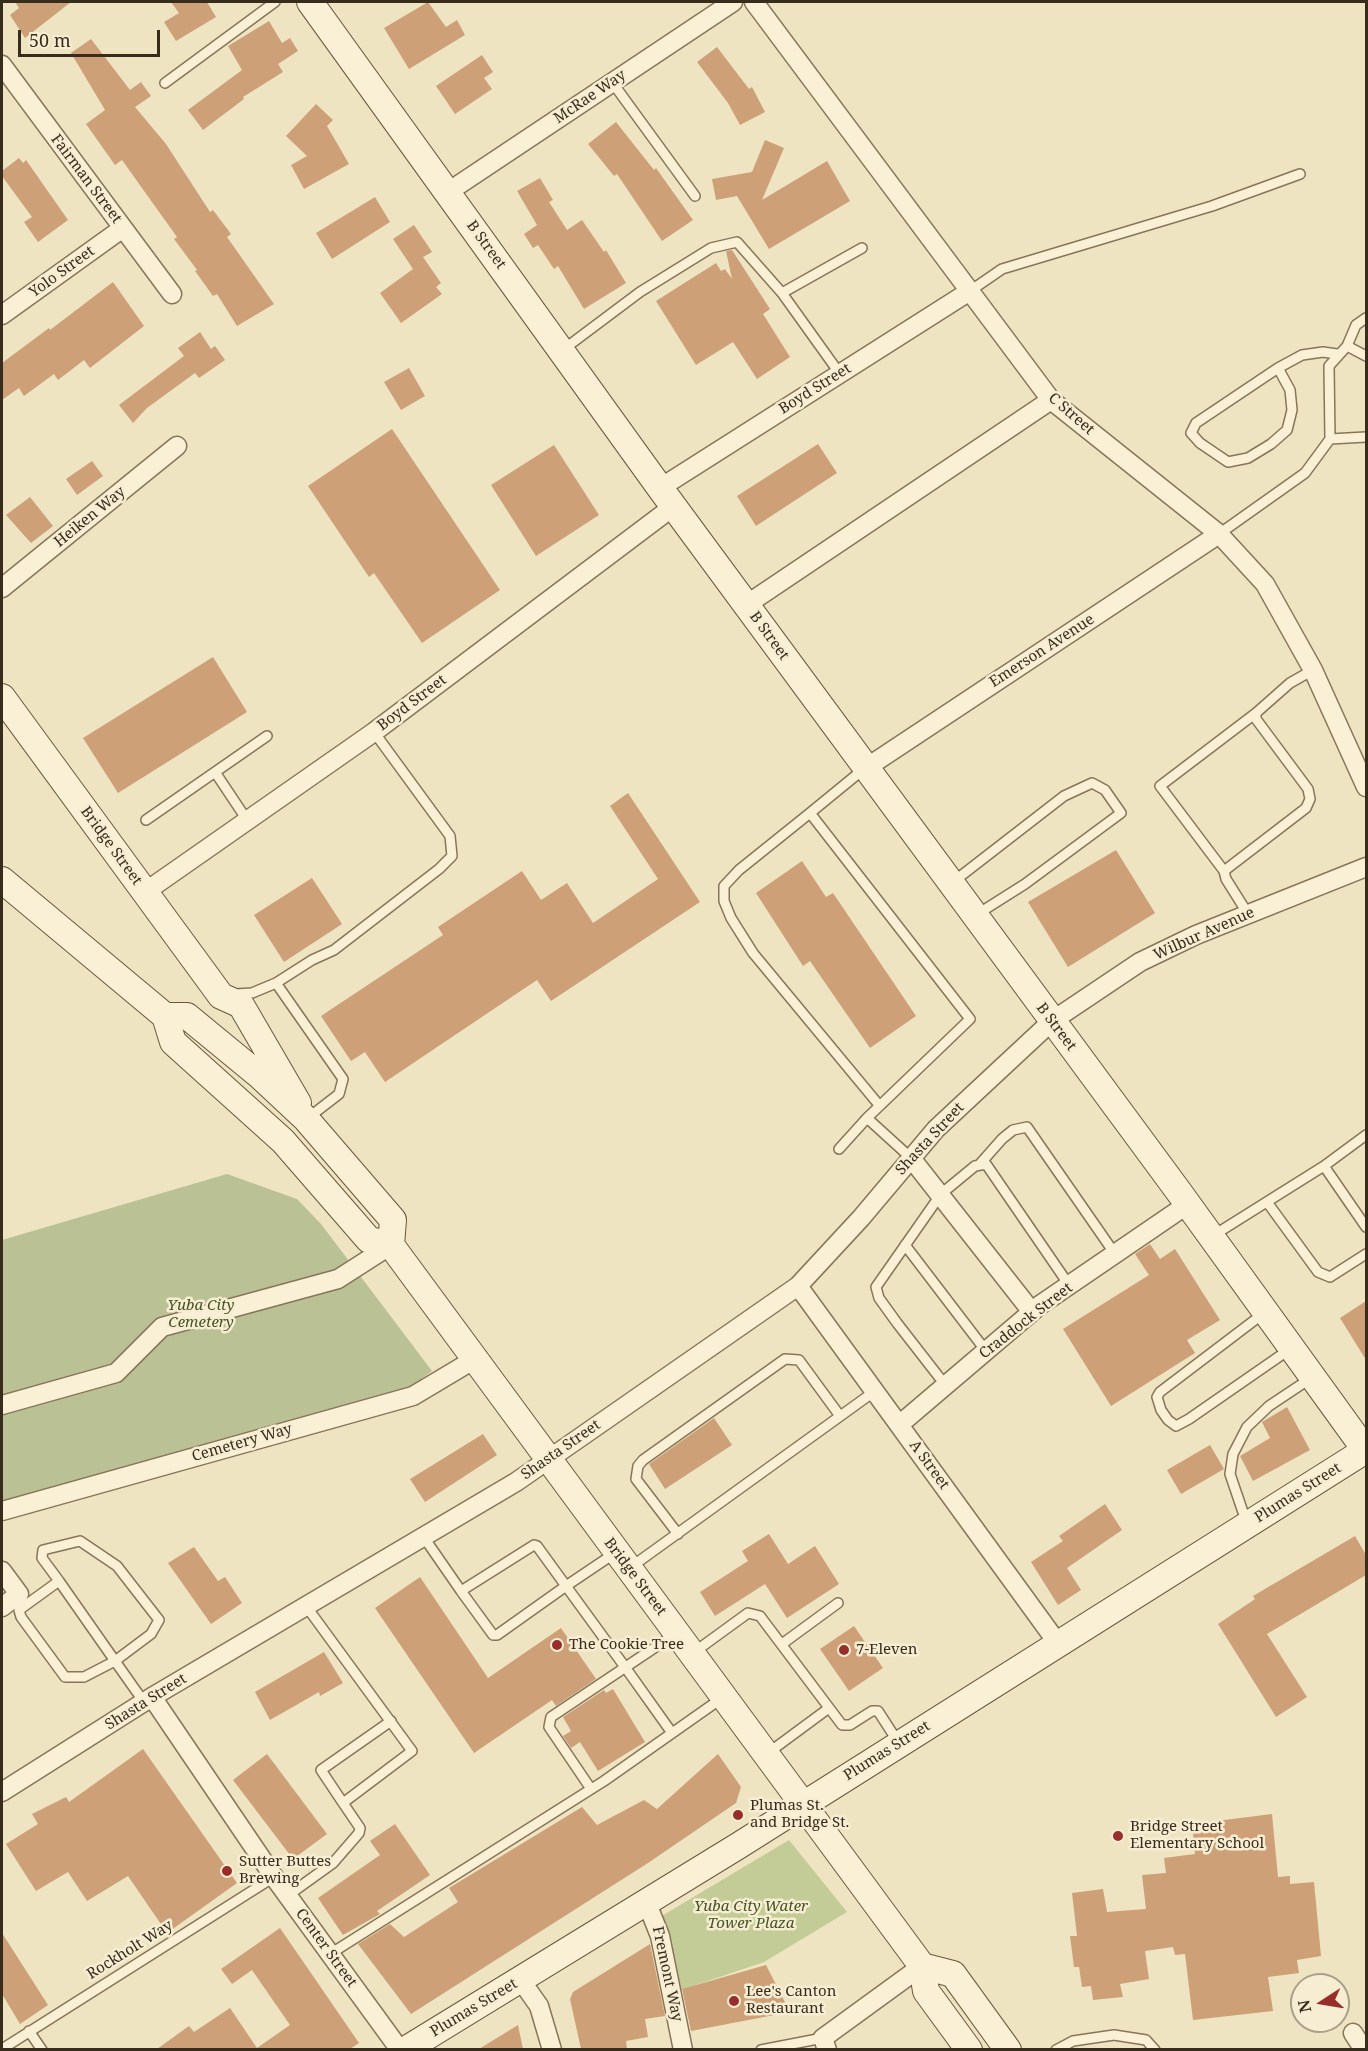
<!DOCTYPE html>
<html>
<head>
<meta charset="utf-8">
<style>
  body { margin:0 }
  #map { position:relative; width:1368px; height:2051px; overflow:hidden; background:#eee4c2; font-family:"Noto Serif",serif }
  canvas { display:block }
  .frame { position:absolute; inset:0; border:3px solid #382c1d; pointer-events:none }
  .north { position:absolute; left:1290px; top:1973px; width:60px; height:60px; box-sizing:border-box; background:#f6edd2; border:2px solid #aaa08a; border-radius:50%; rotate:258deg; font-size:16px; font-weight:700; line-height:24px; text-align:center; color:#382c1d }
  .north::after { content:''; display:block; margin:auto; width:21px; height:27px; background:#972e29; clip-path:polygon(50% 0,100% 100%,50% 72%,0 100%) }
  .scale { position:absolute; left:18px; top:30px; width:142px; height:27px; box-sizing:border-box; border:3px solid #382c1d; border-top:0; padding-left:8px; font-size:18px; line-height:21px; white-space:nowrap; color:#382c1d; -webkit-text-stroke:4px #f6edd2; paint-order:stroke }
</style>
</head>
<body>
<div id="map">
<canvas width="1368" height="2051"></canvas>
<div class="frame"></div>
<div class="north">N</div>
<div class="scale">50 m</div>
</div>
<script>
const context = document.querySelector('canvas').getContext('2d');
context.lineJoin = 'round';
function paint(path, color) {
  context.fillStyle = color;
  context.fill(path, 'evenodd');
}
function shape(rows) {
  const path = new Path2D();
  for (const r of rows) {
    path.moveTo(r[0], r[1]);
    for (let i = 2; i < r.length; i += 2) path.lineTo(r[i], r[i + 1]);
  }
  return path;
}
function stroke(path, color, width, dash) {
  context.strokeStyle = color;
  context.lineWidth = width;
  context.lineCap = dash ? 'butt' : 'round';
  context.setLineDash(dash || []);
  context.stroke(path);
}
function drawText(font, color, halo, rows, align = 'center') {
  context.font = font + ' "Noto Serif",serif';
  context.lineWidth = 5;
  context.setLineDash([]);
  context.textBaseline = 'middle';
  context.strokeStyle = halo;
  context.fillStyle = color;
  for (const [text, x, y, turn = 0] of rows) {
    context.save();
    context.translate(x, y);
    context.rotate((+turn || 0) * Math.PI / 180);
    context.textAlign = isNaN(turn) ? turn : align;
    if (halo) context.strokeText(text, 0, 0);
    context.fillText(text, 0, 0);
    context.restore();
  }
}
const green = shape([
  [789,1840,847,1912,764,1962,672,1993,655,1920]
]);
const cemetery = shape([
  [227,1174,297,1199,321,1224,432,1371,409,1388,2,1504,2,1240]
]);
const building = shape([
  [15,2,71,2,25,38,10,15,19,8],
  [171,2,207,2,216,17,176,41,164,22,179,13],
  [428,2,446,27,457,20,465,35,409,69,384,28],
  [269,21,282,43,290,38,298,51,278,64,283,72,243,97,244,99,203,130,188,110,242,70,228,46],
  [91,39,130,90,141,82,151,96,135,107,166,144,210,212,213,210,231,234,227,237,274,304,237,326,217,294,213,296,195,271,197,270,174,239,177,237,122,160,115,165,86,124,105,110,71,53],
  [717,47,749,89,752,87,765,112,740,125,728,103,697,62],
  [482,55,493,72,484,78,492,89,455,114,436,86],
  [316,104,333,120,327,126,349,164,304,189,291,165,307,156,286,136],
  [616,122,654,170,656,168,693,220,662,241,617,174,614,176,588,144],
  [765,140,784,148,762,200,827,161,850,201,769,249,737,196,716,200,712,179,752,172],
  [19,158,23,163,26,160,68,220,38,242,24,222,32,217,2,176,2,171],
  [540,178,553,200,549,202,567,230,582,220,604,252,606,250,626,283,584,309,558,266,554,269,538,245,533,248,524,234,537,225,517,191],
  [375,197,390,222,332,259,316,233],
  [414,225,432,252,423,257,441,283,436,287,442,294,401,323,380,293,413,269,393,239],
  [732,250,770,309,763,314,790,357,757,379,733,342,696,365,656,301,716,263,721,271,725,269,732,279,726,251],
  [113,282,144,326,90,368,84,360,58,380,54,374,24,396,19,388,2,400,2,363,49,328,50,330],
  [200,332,211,349,215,346,225,360,199,378,195,373,147,408,133,423,119,405,184,356,178,348],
  [409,368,425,396,401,410,384,382],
  [392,429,500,590,422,643,374,573,369,577,308,486],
  [818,444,837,473,756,526,737,496],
  [554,445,599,515,536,556,491,485],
  [92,461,103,476,77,495,66,479],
  [30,497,53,526,31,543,6,515],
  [213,657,247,712,118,793,83,738],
  [628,793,700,902,551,1001,537,980,385,1082,365,1052,351,1061,321,1016,443,935,438,927,522,871,541,900,567,883,593,923,658,879,610,806],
  [1116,850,1155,913,1068,967,1028,902],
  [802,861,826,897,833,893,916,1016,870,1048,810,961,803,966,756,893],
  [312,878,342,924,284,962,254,915],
  [1150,1244,1160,1259,1175,1249,1220,1320,1187,1340,1195,1353,1111,1406,1063,1329,1149,1275,1135,1254],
  [1366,1301,1366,1360,1340,1318],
  [1287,1407,1310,1450,1253,1481,1240,1456,1270,1438,1262,1422],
  [714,1418,732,1445,665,1489,649,1464],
  [483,1434,497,1455,425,1502,410,1479],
  [1210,1445,1224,1469,1181,1494,1167,1470],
  [1105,1504,1122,1530,1067,1568,1081,1590,1058,1605,1031,1562,1063,1541,1059,1536],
  [769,1534,788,1564,815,1546,839,1584,787,1618,765,1584,715,1616,700,1592,748,1561,742,1551],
  [1355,1536,1366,1555,1366,1575,1267,1634,1307,1697,1276,1717,1218,1624,1255,1599,1253,1596],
  [194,1547,218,1581,225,1577,242,1603,211,1624,168,1563],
  [420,1577,488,1678,561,1628,596,1679,556,1706,552,1700,474,1753,375,1608],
  [854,1626,883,1668,849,1691,820,1649],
  [324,1652,343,1683,320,1696,319,1692,270,1720,255,1692],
  [613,1689,645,1742,598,1771,580,1742,571,1748,563,1736,571,1731,563,1717,604,1690,606,1693],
  [143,1749,237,1883,167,1933,128,1876,87,1901,68,1872,36,1891,6,1844,38,1824,32,1814,66,1797,69,1802],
  [267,1754,327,1834,293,1859,233,1780],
  [718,1754,741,1787,736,1803,648,1863,411,2014,358,1944,390,1924,404,1937,458,1902,449,1888,582,1807,597,1825,644,1800,657,1809],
  [1272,1814,1278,1877,1290,1876,1290,1884,1314,1882,1321,1956,1297,1960,1299,1973,1268,1977,1273,2011,1193,2020,1185,1954,1175,1955,1173,1947,1145,1951,1149,1979,1120,1984,1123,1997,1093,2000,1091,1986,1082,1987,1079,1967,1074,1967,1070,1936,1077,1936,1072,1893,1103,1889,1107,1912,1146,1909,1142,1875,1166,1873,1164,1858,1195,1854,1192,1824],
  [395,1824,430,1875,377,1911,380,1914,343,1935,318,1898,380,1855,370,1841],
  [280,1928,359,2043,350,2049,157,2049,189,2026,194,2032,230,2008,257,2048,290,2025,252,1970,232,1984,221,1969],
  [2,1933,48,2005,20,2024,2,1994],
  [650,1944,665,2016,645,2019,648,2037,626,2041,627,2049,581,2049,570,1999,573,1992],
  [766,1965,790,2012,691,2031,682,1989],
  [518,2025,523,2049,479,2049]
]);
const lane = shape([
  [612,82,695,196],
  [165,83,275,2],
  [970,291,1002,269,1212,206,1300,174],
  [782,293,840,374],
  [1347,346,1366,356],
  [564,349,640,292,711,248,737,242,782,293,862,248],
  [1278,368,1290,390,1292,410,1287,430,1271,444,1248,458,1228,462,1200,443,1191,433,1196,423,1278,368,1302,355,1323,352,1337,354],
  [1330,439,1366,437],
  [1219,534,1305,473,1330,439,1329,366,1347,346,1356,325,1366,318],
  [865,768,810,813,970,1019,867,1118,911,1158],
  [215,772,247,820],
  [810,813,739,870,724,886,724,901,731,918,753,953,879,1105],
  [146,820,267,736],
  [1224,871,1160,786,1256,713],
  [953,882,1064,796,1092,783,1105,790,1121,813,1025,884,976,915],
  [1248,914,1226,879,1224,871,1306,808,1310,799,1308,789,1256,719,1256,713,1290,683,1313,670],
  [276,983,343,1079,339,1094,308,1118],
  [236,994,252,993,276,983,312,960,334,950,439,869,452,856,450,836,374,732],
  [839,1149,867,1118],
  [979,1165,1002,1139,1013,1130,1027,1127,1115,1254],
  [1324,1166,1366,1227],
  [1267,1202,1318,1272,1330,1277,1366,1254],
  [1214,1235,1324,1166,1366,1135],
  [905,1245,986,1351],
  [1264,1313,1160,1392,1157,1397,1161,1410,1168,1420,1176,1426,1189,1419,1290,1349],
  [946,1386,897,1323,879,1298,876,1287,941,1194,975,1166,986,1164,1069,1285],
  [1247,1524,1230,1474,1233,1454,1247,1427,1269,1406,1311,1378],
  [678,1534,636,1479,638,1466,643,1460,785,1359,799,1360,840,1416],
  [423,1536,461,1591],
  [615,1553,566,1586,497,1635,493,1635,461,1591,534,1545,537,1546,566,1586,625,1667,672,1733],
  [631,1567,875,1391],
  [59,1581,19,1610,21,1617,65,1677,84,1677,115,1661,151,1634,159,1620,117,1566,80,1541,43,1550,42,1558,59,1581,115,1661,134,1688,144,1702],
  [782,1644,838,1603],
  [693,1653,748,1613,760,1616,842,1725,850,1725,872,1711,878,1711,898,1742],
  [768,1753,829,1708],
  [591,1789,549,1727,551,1717,675,1634],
  [343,1803,321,1770,391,1721],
  [287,1896,333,1863,359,1833,360,1828,343,1803,412,1751,306,1606],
  [330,1954,604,1781,722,1698],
  [29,2031,42,2050],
  [2,2049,274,1877],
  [761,2050,823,2038],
  [1056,2050,1073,2041,1114,2035,1146,2040,1155,2050]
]);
const street = shape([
  [754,2,1051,400,1219,534,1265,584,1313,670,1366,787],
  [2,65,172,294],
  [448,192,733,2],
  [2,315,123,228],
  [660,488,970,291],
  [2,588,177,446],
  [746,605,1051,400],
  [866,768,1219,534],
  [145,892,374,732,674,506],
  [911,1158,1032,1312],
  [798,1286,1059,1645],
  [2,1405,116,1373,162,1327,338,1279,391,1245],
  [899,1425,1040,1305,1188,1204],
  [2,1511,413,1396,475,1359],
  [2,1571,19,1594,2,1607],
  [152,1697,274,1877,400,2050],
  [2,1792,152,1697,516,1482,798,1286,861,1218,936,1129,1052,1021,1140,962,1196,935,1366,867],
  [646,1901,660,1936,683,2050],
  [520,1979,539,2006,552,2050],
  [1353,2033,1364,2050],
  [827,2050,823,2038,922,1966]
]);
const secondary = shape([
  [310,2,660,488,1179,1192,1366,1451],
  [2,697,221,996,241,1005,298,1103],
  [2,880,165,1016,173,1042,283,1141,369,1240,391,1245],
  [165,1016,187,1016,260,1076,306,1119,393,1220,391,1245,922,1966,926,1991,969,2050],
  [922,1966,953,1974,1008,2050],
  [405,2050,738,1846,1366,1450]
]);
const markers = [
  [557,1645,6,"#972e29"],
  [844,1650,6,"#972e29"],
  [738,1815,6,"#972e29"],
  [1118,1836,6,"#972e29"],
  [227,1871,6,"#972e29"],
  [734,2001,6,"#972e29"]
];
const streetNames = [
  ["McRae Way",590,97,-34],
  ["Fairman Street",86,179,53],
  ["B Street",486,245,54],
  ["Yolo Street",62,272,-36],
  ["Boyd Street",815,389,-32],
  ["C Street",1071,414,41],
  ["Heiken Way",90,517,-39],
  ["B Street",769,636,54],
  ["Emerson Avenue",1042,651,-33],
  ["Boyd Street",412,703,-37],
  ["Bridge Street",111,846,54],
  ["Wilbur Avenue",1204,934,-24],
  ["B Street",1056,1027,53],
  ["Shasta Street",930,1139,-47],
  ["Craddock Street",1026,1321,-38],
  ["Cemetery Way",242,1443,-16],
  ["Shasta Street",561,1450,-35],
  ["A Street",929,1465,54],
  ["Plumas Street",1298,1493,-32],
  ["Bridge Street",635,1577,53],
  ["Shasta Street",146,1702,-32],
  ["Plumas Street",887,1751,-32],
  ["Center Street",326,1948,54],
  ["Rockholt Way",130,1950,-32],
  ["Fremont Way",667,1974,78],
  ["Plumas Street",474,2008,-31]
];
const parkNames = [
  ["Yuba City",201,1306],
  ["Cemetery",201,1323],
  ["Yuba City Water",751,1907],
  ["Tower Plaza",751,1924]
];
const poiNames = [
  ["The Cookie Tree",569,1645],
  ["7-Eleven",856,1650],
  ["Plumas St.",750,1806],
  ["and Bridge St.",750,1823],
  ["Bridge Street",1130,1827],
  ["Elementary School",1130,1844],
  ["Sutter Buttes",239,1862],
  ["Brewing",239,1879],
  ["Lee's Canton",746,1992],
  ["Restaurant",746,2009]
];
paint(green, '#c3cc96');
paint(cemetery, '#b9c195');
paint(building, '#cda078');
stroke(lane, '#887559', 12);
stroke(street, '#887559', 21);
stroke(secondary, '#6a563c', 28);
stroke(lane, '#f9f0d5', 9);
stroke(street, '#f9f0d5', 18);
stroke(secondary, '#f9f0d5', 26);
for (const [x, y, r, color] of markers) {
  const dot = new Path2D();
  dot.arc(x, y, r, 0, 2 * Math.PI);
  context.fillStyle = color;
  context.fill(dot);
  stroke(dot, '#f6edd2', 2);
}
drawText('15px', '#382c1d', '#f6edd2', streetNames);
drawText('italic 15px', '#455424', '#f6edd2', parkNames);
drawText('15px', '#382c1d', '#f6edd2', poiNames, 'left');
</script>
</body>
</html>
